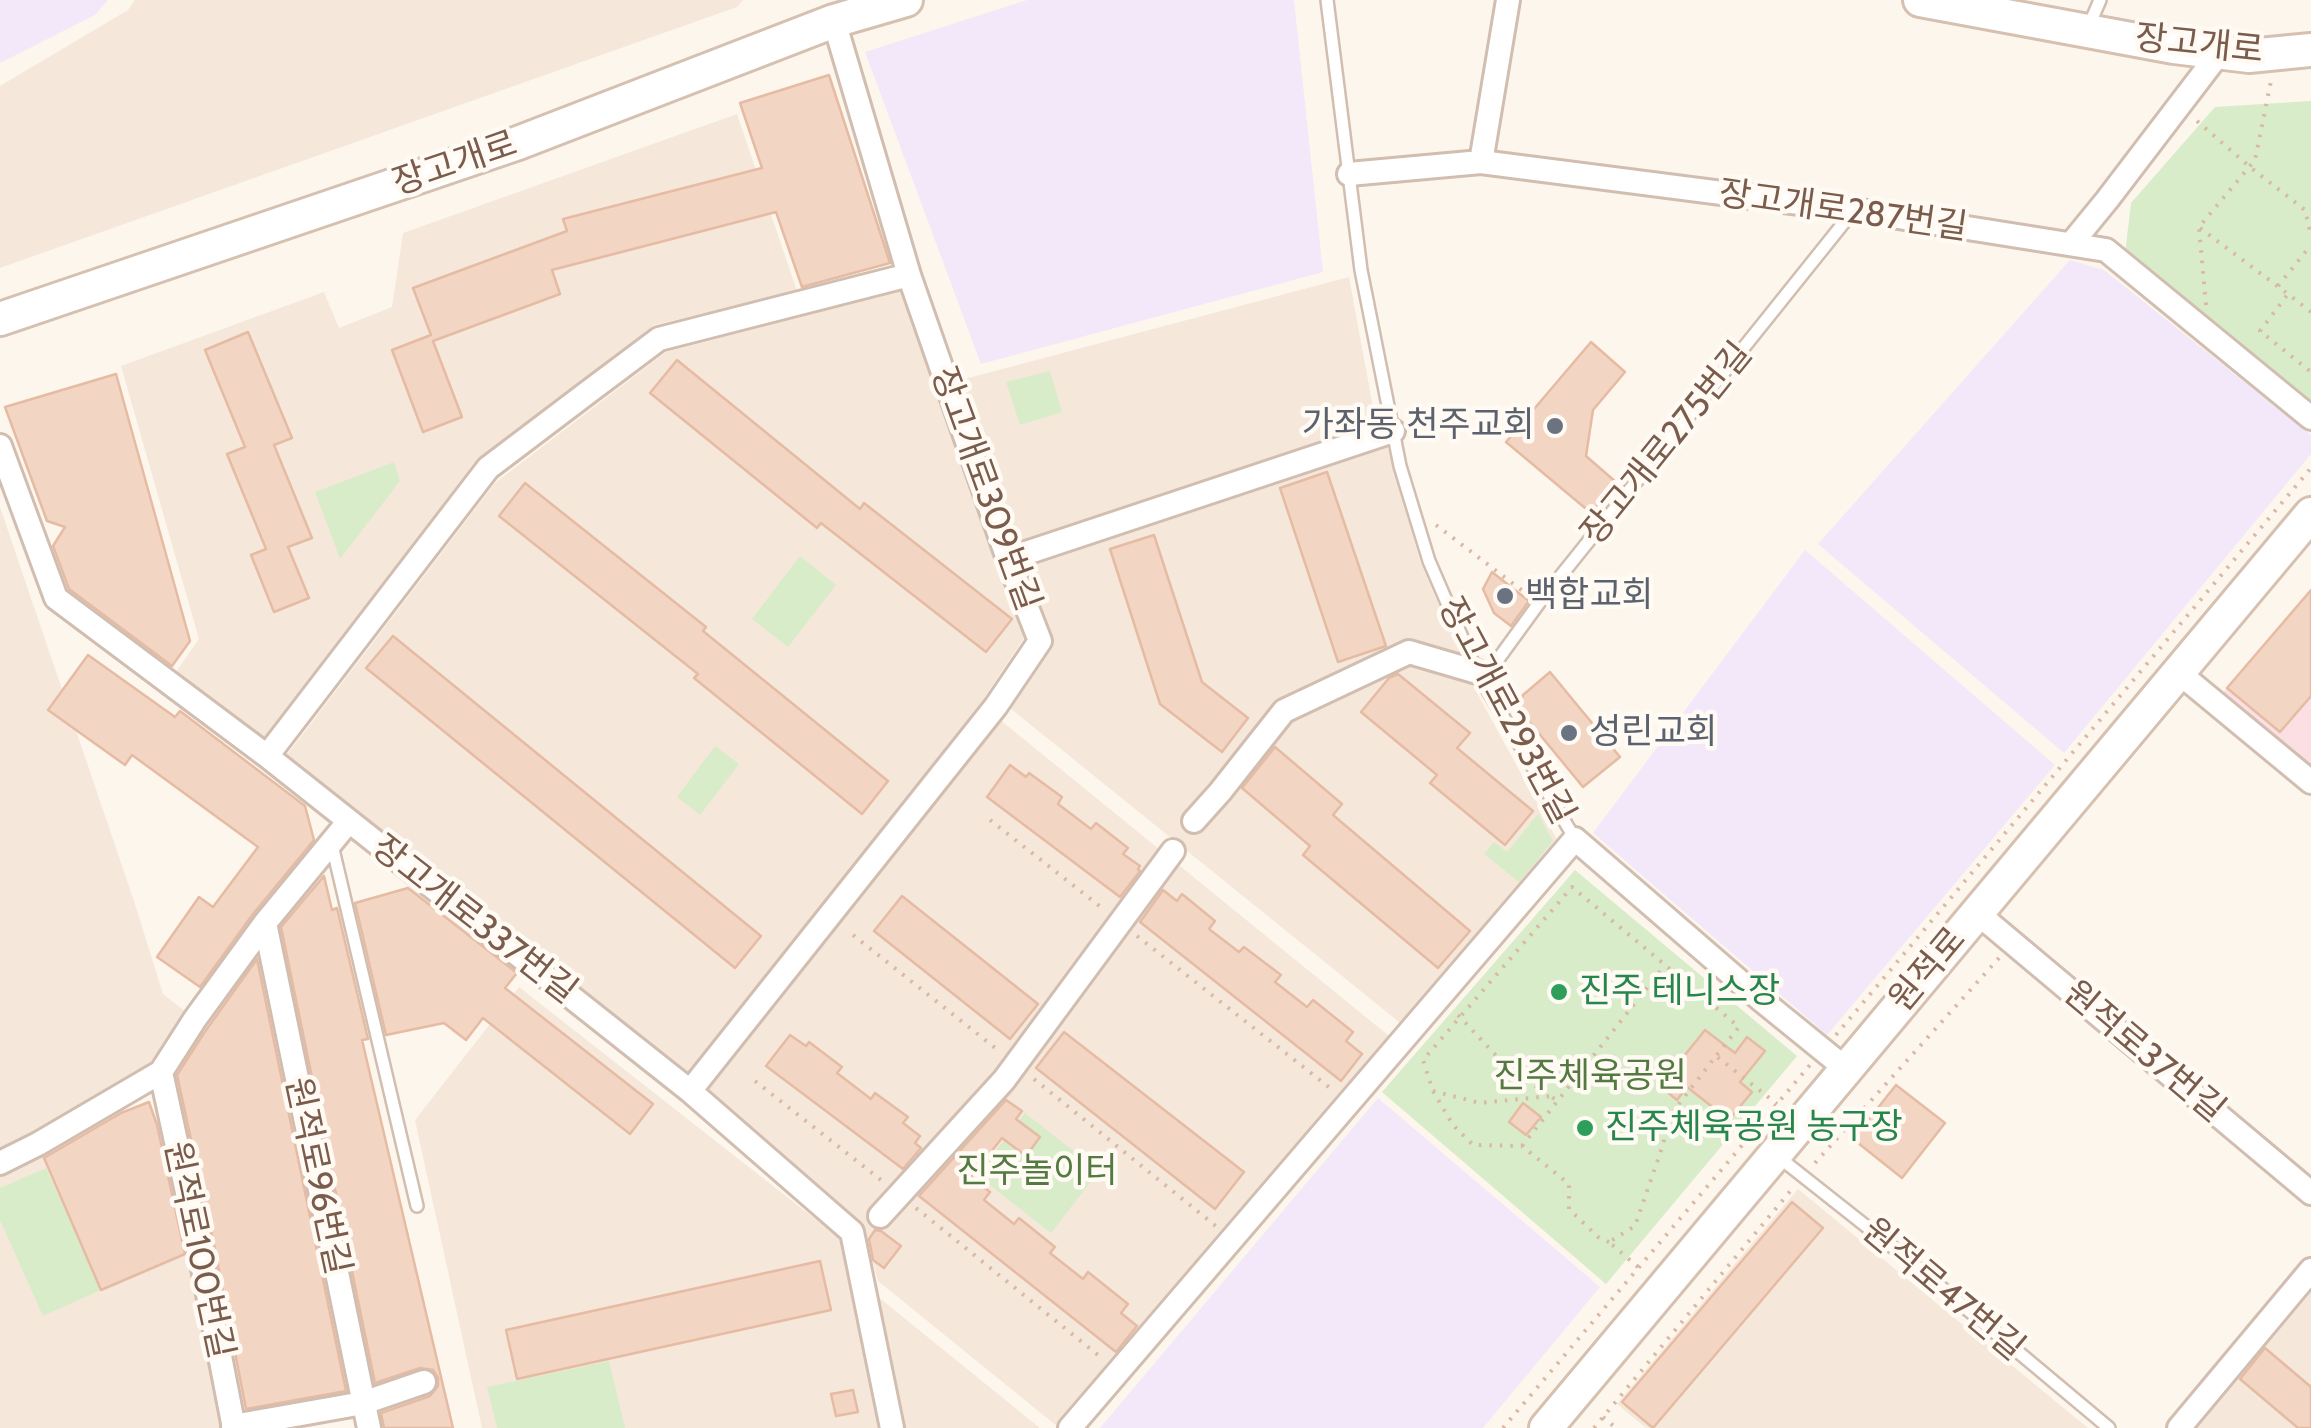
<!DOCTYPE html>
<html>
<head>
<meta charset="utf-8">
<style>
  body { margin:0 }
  canvas { display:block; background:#fdf6ec }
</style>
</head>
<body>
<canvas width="2311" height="1428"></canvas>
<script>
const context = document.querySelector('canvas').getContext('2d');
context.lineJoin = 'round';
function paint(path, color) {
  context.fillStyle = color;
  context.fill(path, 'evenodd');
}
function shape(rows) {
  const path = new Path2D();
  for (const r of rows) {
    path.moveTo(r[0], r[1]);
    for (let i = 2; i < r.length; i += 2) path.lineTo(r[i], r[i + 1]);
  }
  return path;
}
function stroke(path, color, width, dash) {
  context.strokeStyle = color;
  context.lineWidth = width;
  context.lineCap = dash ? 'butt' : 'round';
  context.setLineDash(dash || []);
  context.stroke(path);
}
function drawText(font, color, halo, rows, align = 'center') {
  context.font = font + ' Cabin,"Noto Sans KR",sans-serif';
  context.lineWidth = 9;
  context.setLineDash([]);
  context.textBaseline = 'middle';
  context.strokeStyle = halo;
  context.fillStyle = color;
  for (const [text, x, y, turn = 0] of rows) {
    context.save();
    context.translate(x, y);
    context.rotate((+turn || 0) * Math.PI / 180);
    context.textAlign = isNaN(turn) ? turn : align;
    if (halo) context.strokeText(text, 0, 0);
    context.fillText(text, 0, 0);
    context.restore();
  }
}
const residential = shape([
  [135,0,743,0,737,7,0,268,0,86,128,10],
  [737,114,797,291,654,325,477,459,265,738,176,672,199,639,121,366,324,292,339,328,392,307,403,233],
  [1349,277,1376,424,1017,544,961,380],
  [900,291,1024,638,984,698,690,1073,286,756,495,483,666,352],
  [1387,444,1420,561,1476,691,1560,845,1404,1026,1010,708,1052,646,1022,567],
  [0,507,134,901,163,994,195,1019,161,1072,0,1150],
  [999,719,1394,1040,1058,1427,878,1281,866,1235,702,1090],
  [519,987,842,1240,851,1275,1040,1428,482,1428,415,1120],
  [38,1144,47,1168,101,1290,199,1248,234,1428,0,1428,0,1163],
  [1798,1189,2088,1428,1646,1428,1617,1404],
  [2311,1284,2311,1428,2192,1428]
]);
const education = shape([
  [0,0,108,0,95,15,0,63],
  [1027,0,1294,0,1323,272,981,364,865,52],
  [2070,260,2104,270,2311,435,2311,454,2064,753,1818,544],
  [1805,550,2055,765,1827,1035,1593,833],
  [1378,1098,1600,1287,1483,1428,1100,1428]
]);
const medical = shape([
  [2311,591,2311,770,2221,695]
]);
const green = shape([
  [2311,101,2311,407,2125,254,2131,203,2215,107],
  [1050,371,1062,412,1020,425,1006,382],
  [394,462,400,481,340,559,315,492],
  [800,556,836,585,788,647,752,619],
  [715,746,739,764,700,815,677,797],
  [1538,814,1553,841,1519,882,1484,854,1494,842,1507,852],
  [1575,870,1797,1056,1606,1284,1382,1092],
  [1025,1113,1099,1171,1051,1233,977,1175],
  [46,1168,101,1290,43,1316,0,1220,0,1188],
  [609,1361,625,1428,497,1428,487,1387]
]);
const building = shape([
  [829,75,890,263,802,287,776,212,552,270,560,294,433,341,462,417,423,432,392,350,431,335,413,288,567,231,563,219,762,168,740,103,829,75],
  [248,332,292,438,274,445,312,538,288,547,309,598,274,612,251,555,266,549,227,454,245,447,205,350,248,332],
  [1591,342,1625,372,1593,410,1586,456,1617,483,1591,513,1506,442,1591,342],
  [677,360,860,509,864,503,1012,619,986,652,821,523,817,528,650,393,677,360],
  [116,374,190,641,172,666,69,589,53,546,65,527,47,521,5,407,116,374],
  [1327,472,1386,646,1338,662,1280,488,1327,472],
  [525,483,706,627,703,631,888,781,862,814,694,678,698,674,499,516,525,483],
  [1154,535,1202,682,1248,718,1222,752,1160,704,1110,549,1154,535],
  [1492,572,1529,601,1511,626,1494,613,1483,589,1492,572],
  [2311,590,2311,696,2280,732,2227,688,2311,590],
  [393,636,761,936,735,968,366,668,393,636],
  [88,655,175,717,180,711,305,806,314,840,253,914,200,987,157,957,199,897,213,907,258,847,132,755,125,765,48,710,88,655],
  [1550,672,1620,757,1583,787,1518,708,1523,695,1550,672],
  [1398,674,1470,733,1457,748,1533,811,1505,845,1430,783,1437,775,1361,712,1389,678,1398,674],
  [1275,747,1342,804,1333,815,1470,931,1438,968,1303,855,1310,846,1242,788,1275,747],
  [1010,765,1026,777,1029,773,1062,797,1058,804,1091,829,1096,823,1128,848,1123,854,1140,866,1138,869,1140,871,1120,897,987,797,1010,765],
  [324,876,332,910,337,908,368,1039,362,1040,453,1428,384,1428,381,1413,430,1396,438,1386,438,1378,433,1370,420,1368,375,1383,281,927,324,876],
  [408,888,517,973,505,988,653,1104,630,1134,483,1018,466,1040,444,1023,386,1035,355,903,408,888],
  [1163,890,1177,901,1182,894,1215,921,1209,929,1239,952,1244,947,1281,975,1275,982,1307,1007,1313,1000,1353,1032,1346,1041,1362,1054,1341,1081,1140,922,1163,890],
  [902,896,1038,1004,1010,1039,874,931,902,896],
  [257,959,346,1391,246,1409,214,1245,177,1075,204,1033,257,959],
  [1705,1030,1735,1053,1747,1037,1765,1051,1740,1082,1752,1092,1729,1120,1687,1087,1677,1100,1660,1086,1705,1030],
  [1064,1032,1244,1172,1215,1209,1036,1068,1064,1032],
  [790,1035,806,1046,809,1042,842,1067,837,1073,871,1099,875,1093,908,1117,903,1123,920,1136,915,1143,921,1148,903,1169,766,1066,790,1035],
  [1896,1085,1945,1123,1902,1178,1853,1139,1896,1085],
  [1006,1100,1022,1111,1016,1119,1040,1137,1026,1156,1002,1138,971,1177,990,1192,984,1200,1014,1224,1019,1218,1055,1247,1050,1253,1083,1279,1088,1272,1128,1304,1121,1313,1137,1326,1116,1352,919,1196,1006,1100],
  [149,1102,157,1125,185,1254,101,1290,44,1158,121,1113,149,1102],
  [1523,1103,1541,1117,1526,1135,1509,1122,1523,1103],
  [1792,1202,1823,1228,1653,1428,1622,1402,1792,1202],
  [875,1230,881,1231,901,1246,884,1268,873,1260,869,1239,875,1230],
  [820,1261,831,1310,517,1379,506,1330,820,1261],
  [2265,1348,2311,1387,2311,1428,2298,1428,2240,1379,2265,1348],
  [853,1390,858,1412,836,1416,831,1394,853,1390]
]);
const path = shape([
  [2197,121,2250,167,2305,210,2311,235],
  [2200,228,2288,294],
  [2278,286,2311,245],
  [2206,305,2199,227,2255,160,2271,81],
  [2311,312,2288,294,2260,331,2311,372],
  [1436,525,1528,595],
  [990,820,1102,908],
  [853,935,999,1051],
  [1137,936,1330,1088],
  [1458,1015,1505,1065,1556,1100],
  [1836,1035,2311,468],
  [1034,1079,1217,1227],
  [755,1081,881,1180],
  [1433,1091,1480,1103,1551,1096],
  [1638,1110,1667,1118],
  [1522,1146,1665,965],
  [1815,1163,1999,958],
  [916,1208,1103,1359],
  [1609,1242,1598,1237,1569,1209,1569,1184,1522,1146,1473,1145,1453,1125,1433,1091,1423,1060,1572,887,1739,1027,1716,1056],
  [1638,1267,1609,1242,1635,1226,1663,1145,1668,1118,1716,1056,1777,1104],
  [1603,1417,1616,1428],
  [1503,1428,1810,1065],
  [1594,1428,1792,1189]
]);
const lane = shape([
  [1327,0,1361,270,1400,466,1429,561,1477,672,1575,839],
  [2088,28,2100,0],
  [1483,680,1539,603,1854,210],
  [332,845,417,1206],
  [1776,1155,1900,1253,2109,1428]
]);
const street = shape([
  [1481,162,1508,0],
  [1349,174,1481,162,1854,210,2106,250,2311,418],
  [2071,244,2107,200,2220,52],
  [0,446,56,598,267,756,690,1091,852,1232,892,1428],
  [1008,559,1393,431],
  [2178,672,2311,782],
  [267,756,488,468,587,393,659,339,909,275],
  [1194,821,1220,792,1284,711,1409,652,1477,672],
  [1976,912,2311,1193],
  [265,923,369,1428],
  [161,1072,199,1248,234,1428],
  [690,1091,996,706,1040,641,1008,559,909,275,834,21],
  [0,1163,38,1144,161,1072,195,1019,265,923,349,821],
  [880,1216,1004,1080,1173,851],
  [233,1426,363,1403,424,1382],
  [1070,1428,1575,839,1760,999,1845,1068],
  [2179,1428,2311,1270]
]);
const secondary = shape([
  [1920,0,2174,47,2249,56,2311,50],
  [0,319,518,143,834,21,906,0],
  [1546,1428,2311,514]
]);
const markers = [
  [1555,426,10,"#6b7280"],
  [1505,596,10,"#6b7280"],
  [1569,733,10,"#6b7280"],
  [1559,992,10,"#2e9e5b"],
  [1585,1128,10,"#2e9e5b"]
];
const streetNames = [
  ["장고개로",2199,45,6],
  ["장고개로",455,164,-19],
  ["장고개로287번길",1843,211,8],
  ["장고개로275번길",1667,444,-51],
  ["장고개로309번길",985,489,70],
  ["장고개로293번길",1506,711,62],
  ["장고개로337번길",474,920,38],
  ["원적로",1928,970,-50],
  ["원적로37번길",2144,1052,40],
  ["원적로96번길",317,1176,78],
  ["원적로100번길",198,1250,78],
  ["원적로47번길",1943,1290,40]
];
const worshipNames = [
  ["가좌동 천주교회",1535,426,"right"],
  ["백합교회",1525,596],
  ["성린교회",1589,733]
];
const leisureNames = [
  ["진주 테니스장",1579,992],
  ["진주체육공원 농구장",1605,1128]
];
const parkNames = [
  ["진주체육공원",1590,1077],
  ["진주놀이터",1037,1172]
];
paint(residential, '#f5e8da');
paint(education, '#f3e8fa');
paint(medical, '#fbdfe3');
paint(green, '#d8ecc9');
paint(building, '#f3d5c3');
stroke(building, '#e6bba3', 2.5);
stroke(lane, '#d1beb0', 16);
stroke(street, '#d1beb0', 28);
stroke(secondary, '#d6c0b0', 38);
stroke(path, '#d9b8a5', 4, [2.5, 8]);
stroke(lane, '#fff', 11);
stroke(street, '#fff', 22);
stroke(secondary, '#fff', 32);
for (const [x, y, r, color] of markers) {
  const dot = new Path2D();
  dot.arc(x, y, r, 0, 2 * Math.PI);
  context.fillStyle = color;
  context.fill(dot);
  stroke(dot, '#fffaf3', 4);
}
drawText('35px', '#7a5c4d', '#fffaf3', streetNames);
drawText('35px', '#5b616d', '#fffaf3', worshipNames, 'left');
drawText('35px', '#27864d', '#fffaf3', leisureNames, 'left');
drawText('35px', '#537a41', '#fffaf3', parkNames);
</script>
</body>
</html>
